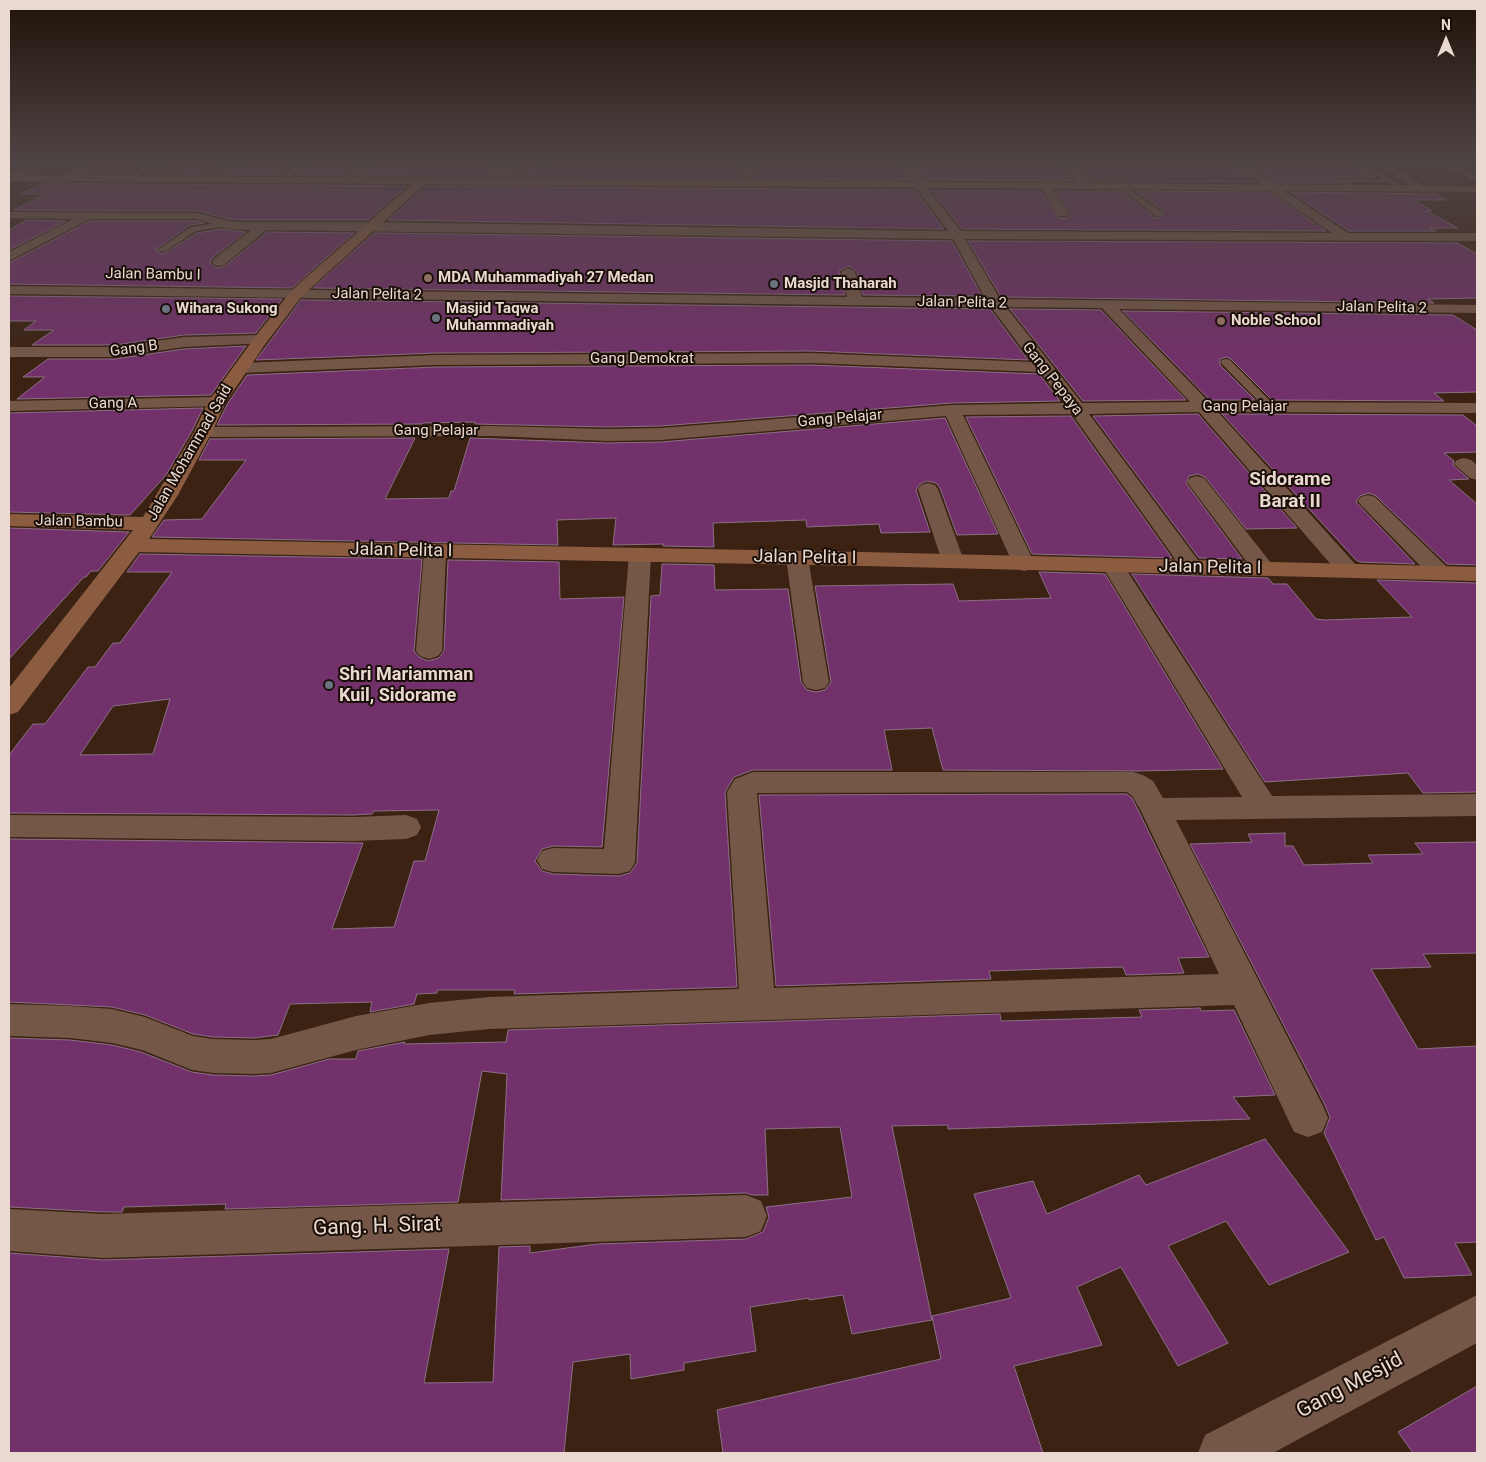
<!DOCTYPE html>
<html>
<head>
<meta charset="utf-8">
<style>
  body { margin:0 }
  #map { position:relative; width:1486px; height:1462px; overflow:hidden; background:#3b2213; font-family:Roboto,sans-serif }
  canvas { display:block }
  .frame { position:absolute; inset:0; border:10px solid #ead9d0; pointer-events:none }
  .north { position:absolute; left:1421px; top:15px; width:50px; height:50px; -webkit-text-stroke:4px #1a0f08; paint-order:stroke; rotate:0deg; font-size:14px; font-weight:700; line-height:20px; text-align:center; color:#ead9d0 }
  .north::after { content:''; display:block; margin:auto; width:18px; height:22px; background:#ead9d0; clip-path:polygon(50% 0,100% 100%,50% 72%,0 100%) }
</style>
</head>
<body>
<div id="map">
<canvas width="1486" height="1462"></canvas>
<div class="frame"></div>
<div class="north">N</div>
</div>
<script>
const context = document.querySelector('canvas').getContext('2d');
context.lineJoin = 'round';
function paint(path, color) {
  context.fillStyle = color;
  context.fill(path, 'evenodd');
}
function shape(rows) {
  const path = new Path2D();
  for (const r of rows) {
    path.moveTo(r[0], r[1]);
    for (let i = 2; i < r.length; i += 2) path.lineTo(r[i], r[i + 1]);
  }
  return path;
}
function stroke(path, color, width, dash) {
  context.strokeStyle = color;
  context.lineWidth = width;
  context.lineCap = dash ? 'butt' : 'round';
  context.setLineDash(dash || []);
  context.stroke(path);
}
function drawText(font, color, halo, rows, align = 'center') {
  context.font = font + ' Roboto,sans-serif';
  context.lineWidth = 4;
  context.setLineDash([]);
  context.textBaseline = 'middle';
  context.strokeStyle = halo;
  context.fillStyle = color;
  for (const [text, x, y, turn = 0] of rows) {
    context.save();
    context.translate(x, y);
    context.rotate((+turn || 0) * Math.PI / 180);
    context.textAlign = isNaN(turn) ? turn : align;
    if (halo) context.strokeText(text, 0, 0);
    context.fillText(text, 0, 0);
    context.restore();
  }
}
const building = shape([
  [90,161,149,161,127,174,64,174,90,161],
  [166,161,227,161,203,175,146,174,166,161],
  [244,161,298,161,277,175,223,175,244,161],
  [314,161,359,161,343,176,296,175,314,161],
  [375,161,504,161,490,168,497,174,548,166,555,161,743,161,741,179,360,176,375,161],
  [754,161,901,161,910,180,754,179,754,161],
  [915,161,1059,161,1073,181,924,180,915,161],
  [1073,161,1230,161,1256,182,1088,181,1073,161],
  [1246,161,1350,161,1376,177,1339,177,1337,179,1339,183,1275,183,1246,161],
  [44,183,128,184,407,186,368,220,245,220,229,219,198,211,14,210,45,194,20,194,44,183],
  [426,186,915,190,944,229,388,220,426,186],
  [931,190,1041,191,1059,218,1067,218,1071,214,1056,191,1121,191,1156,218,1163,217,1163,210,1135,191,1269,192,1326,231,962,229,931,190],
  [1290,192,1435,194,1447,200,1414,200,1432,211,1426,211,1458,228,1430,228,1436,231,1349,231,1290,192],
  [27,220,66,221,9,250,9,230,27,220],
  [90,221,197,221,204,223,190,225,155,250,163,254,197,233,221,229,246,232,212,258,210,263,214,267,219,268,225,266,267,232,354,233,292,288,9,284,9,263,90,221],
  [374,233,952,241,982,296,863,295,857,272,849,266,839,271,845,295,313,288,374,233],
  [968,241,1457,243,1477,254,1477,298,1428,299,1434,303,1001,297,968,241],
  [9,296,282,299,256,333,184,335,115,345,32,345,54,330,24,330,36,321,9,321,9,296],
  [301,300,990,309,1028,360,811,351,436,353,256,360,301,300],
  [1010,309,1101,310,1186,400,1083,401,1010,309],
  [1123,311,1453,315,1477,330,1477,392,1434,393,1444,401,1272,400,1231,359,1226,357,1220,359,1220,365,1255,400,1210,400,1123,311],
  [246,346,211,395,17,399,45,377,23,377,48,359,115,359,184,349,246,346],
  [811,365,1039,374,1060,401,952,403,661,426,607,427,475,424,475,422,423,423,422,424,217,425,228,403,247,375,436,367,811,365],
  [203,408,192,431,166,475,130,515,9,512,9,413,203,408],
  [1198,414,1297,528,1246,529,1205,477,1198,474,1189,476,1186,483,1242,559,1199,558,1093,416,1198,414],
  [1222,414,1463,415,1477,426,1477,452,1444,453,1454,461,1453,465,1469,479,1449,480,1477,504,1477,565,1447,564,1376,496,1369,493,1360,496,1356,502,1415,564,1360,562,1356,560,1222,414],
  [1071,416,1172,558,1032,554,966,417,1071,416],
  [945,418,998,534,957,535,940,488,936,483,927,481,920,484,916,490,930,532,881,533,879,524,807,527,806,520,713,523,714,547,663,546,663,544,613,545,616,518,557,520,558,545,152,537,164,520,202,519,246,460,199,460,210,439,415,438,385,499,449,498,451,491,454,491,470,438,607,443,661,442,945,418],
  [9,528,129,532,98,571,91,571,86,577,84,577,9,659,9,528],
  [140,554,422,559,414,651,419,657,428,661,439,658,444,651,448,560,559,562,560,599,624,597,602,847,553,846,542,849,535,861,542,871,553,874,619,876,630,873,637,863,651,596,660,595,662,564,714,565,715,590,788,589,801,682,807,690,816,692,825,690,831,682,815,586,953,584,959,601,1051,598,1039,572,1105,574,1223,769,1137,771,943,770,932,728,884,730,892,770,753,770,734,777,725,792,737,987,514,994,515,990,437,990,437,993,417,994,414,1004,370,1012,372,1002,290,1004,278,1035,254,1038,213,1037,193,1034,145,1015,112,1007,9,1002,9,839,363,843,332,929,394,927,414,861,425,861,439,810,374,811,372,814,354,815,9,813,9,755,33,724,45,724,88,667,95,667,113,643,120,643,172,572,127,572,140,554],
  [170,699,153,754,80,755,113,706,170,699],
  [1132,574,1268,578,1273,584,1287,584,1316,619,1325,620,1412,617,1377,580,1477,583,1477,792,1423,793,1408,773,1265,782,1132,574],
  [1126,794,1132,798,1139,812,1209,957,1178,958,1184,973,1126,975,1123,967,1048,969,989,971,991,979,776,986,759,795,1126,794],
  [1285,833,1285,846,1293,846,1304,865,1373,863,1368,855,1423,854,1415,843,1477,842,1477,953,1423,954,1431,967,1371,969,1418,1049,1477,1046,1477,1242,1455,1243,1472,1275,1404,1278,1384,1237,1376,1240,1324,1133,1330,1117,1324,1103,1190,844,1252,842,1248,834,1285,833],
  [1200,1008,1201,1011,1234,1010,1275,1095,1233,1097,1250,1119,948,1129,948,1125,892,1126,932,1320,852,1334,843,1295,809,1300,809,1298,750,1307,756,1351,684,1363,684,1370,631,1379,630,1354,573,1362,564,1453,9,1453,9,1253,103,1260,449,1249,424,1383,493,1382,499,1247,530,1246,530,1253,597,1244,746,1239,763,1232,769,1217,766,1207,852,1197,840,1127,765,1129,768,1195,752,1195,746,1193,501,1200,507,1074,482,1071,458,1202,225,1209,226,1204,124,1207,122,1212,103,1212,9,1207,9,1038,70,1040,112,1045,141,1052,192,1072,213,1075,254,1076,271,1075,329,1059,356,1059,358,1051,405,1042,404,1044,506,1042,508,1030,1000,1014,1001,1021,1142,1017,1139,1010,1200,1008],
  [1265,1139,1349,1252,1269,1285,1226,1221,1168,1246,1228,1343,1178,1366,1121,1267,1077,1287,1102,1345,1014,1366,1043,1453,723,1453,717,1410,941,1359,932,1316,1011,1298,974,1194,1033,1181,1047,1214,1139,1175,1146,1185,1265,1139],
  [1477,1386,1477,1453,1413,1453,1398,1432,1477,1386]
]);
const lane = shape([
  [1352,161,1359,161,1406,188,1401,189,1390,183,1349,182,1355,187,1350,188,1339,181,1339,179,1383,179,1352,161],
  [1119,185,1123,185,1162,212,1162,216,1156,216,1119,187,1119,185],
  [223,222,227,224,226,226,196,231,164,252,157,250,191,227,223,222],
  [1226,359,1230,360,1274,405,1276,407,1274,409,1266,409,1222,364,1221,362,1222,360,1226,359]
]);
const street = shape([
  [40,161,53,161,9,181,9,174,40,161],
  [152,161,164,161,132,181,128,182,123,179,152,161],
  [230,161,242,161,207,182,199,182,198,180,230,161],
  [301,161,312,161,283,183,275,183,274,181,275,179,301,161],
  [362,161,373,161,350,183,342,183,341,181,342,179,362,161],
  [506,161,516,161,511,170,507,171,502,168,506,161],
  [745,161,752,161,753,163,752,184,747,187,742,184,745,161],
  [903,161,913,161,924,184,961,231,1332,233,1266,188,1232,161,1243,161,1274,184,1348,233,1477,233,1477,241,965,239,1000,299,1477,305,1477,313,1119,309,1209,402,1477,403,1477,413,1218,412,1356,565,1359,570,1356,575,1348,577,1340,575,1199,412,1089,414,1204,568,1201,573,1193,575,1185,573,1072,414,963,415,1035,564,1032,569,1024,571,1016,569,1013,564,946,416,661,440,607,441,494,436,203,437,197,436,194,432,197,428,203,427,494,426,607,429,661,428,952,405,1064,403,1040,372,811,363,436,365,241,373,235,371,233,368,235,365,241,363,436,355,811,353,1032,362,991,307,9,294,9,286,847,297,841,272,848,268,855,272,862,297,985,298,953,239,266,230,224,265,219,266,214,265,212,262,214,259,251,230,228,229,197,219,90,219,9,261,9,252,73,219,9,218,9,212,198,213,229,221,245,222,372,222,948,231,914,185,903,161],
  [1006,307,1102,308,1190,402,1082,403,1006,307],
  [1061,161,1071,161,1089,185,1088,187,1080,187,1061,161],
  [1373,161,1385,161,1426,188,1425,190,1417,190,1373,161],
  [1434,161,1447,161,1477,175,1477,182,1434,161],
  [1045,182,1050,185,1069,214,1067,216,1059,216,1057,214,1040,185,1045,182],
  [260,335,265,337,268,340,265,343,184,347,115,357,9,357,9,347,115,347,184,337,260,335],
  [217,397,223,398,226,402,223,406,9,411,9,401,217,397],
  [1464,458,1471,460,1477,465,1477,480,1470,478,1454,464,1457,460,1464,458],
  [1197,476,1204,478,1271,563,1274,568,1271,573,1263,575,1255,573,1187,482,1190,478,1197,476],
  [928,483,935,485,938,489,964,561,961,566,953,568,945,566,942,561,918,489,921,485,928,483],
  [1368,495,1375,497,1448,568,1451,573,1448,578,1440,580,1432,578,1361,505,1358,501,1361,497,1368,495],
  [435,545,443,547,446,552,442,651,438,656,429,659,420,656,416,651,424,552,427,547,435,545],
  [640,548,648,550,651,555,635,862,630,871,619,874,553,872,542,869,537,860,542,851,553,848,604,849,629,555,632,550,640,548],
  [797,551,805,553,808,558,829,682,825,688,816,690,807,688,803,682,786,558,789,553,797,551],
  [1113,559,1121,561,1124,566,1272,796,1477,794,1477,816,1176,820,1322,1104,1328,1118,1322,1132,1308,1137,1294,1132,1234,1005,489,1029,429,1035,356,1050,271,1073,254,1074,213,1073,192,1070,142,1050,112,1043,70,1038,9,1036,9,1004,70,1006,112,1009,145,1017,193,1036,213,1039,254,1040,271,1039,356,1016,429,1003,489,997,739,989,727,792,735,779,753,772,1133,772,1143,775,1153,781,1163,798,1242,797,1102,566,1105,561,1113,559],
  [1127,792,1133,797,1141,811,1219,974,774,988,757,793,1127,792],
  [9,815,354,817,406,815,417,819,421,827,417,835,406,839,354,841,9,837,9,815],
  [746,1195,761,1201,767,1216,761,1231,746,1237,103,1258,9,1251,9,1209,103,1214,746,1195],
  [1477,1295,1477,1343,1273,1453,1198,1453,1205,1435,1477,1295]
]);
const secondary = shape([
  [530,161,553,161,548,164,497,172,492,169,497,166,530,161],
  [9,175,1477,186,1477,192,425,184,302,296,266,343,226,402,212,432,178,495,149,539,864,552,1477,567,1477,581,864,566,139,552,18,712,9,715,9,688,133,530,9,526,9,514,143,517,194,432,208,402,255,337,292,290,412,184,9,181,9,175]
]);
const markers = [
  [428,278,5,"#8d6e63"],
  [774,284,5,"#6b7280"],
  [166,309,5,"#6b7280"],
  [436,318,5,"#6b7280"],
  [1221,321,5,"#8d6e63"],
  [329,685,5,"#6b7280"]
];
const farStreetnames = [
  ["Jalan Bambu I",153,275,1],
  ["Jalan Pelita 2",377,295,1],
  ["Jalan Pelita 2",962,303,1],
  ["Jalan Pelita 2",1382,308,1],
  ["Gang B",134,349,-8],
  ["Gang Demokrat",642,359],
  ["Gang Pepaya",1052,379,52],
  ["Gang A",113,404,-1],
  ["Gang Pelajar",1245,407],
  ["Gang Pelajar",840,419,-5],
  ["Gang Pelajar",436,431],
  ["Jalan Mohammad Said",190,453,-60],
  ["Jalan Bambu",79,522,1]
];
const farPoinames = [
  ["MDA Muhammadiyah 27 Medan",438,278],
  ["Masjid Thaharah",784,284],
  ["Wihara Sukong",176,309],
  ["Masjid Taqwa",446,309],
  ["Muhammadiyah",446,326],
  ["Noble School",1231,321]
];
const streetNames = [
  ["Jalan Pelita I",401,551,1],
  ["Jalan Pelita I",805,558,1],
  ["Jalan Pelita I",1210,568,1]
];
const poiNames = [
  ["Shri Mariamman",339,675],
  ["Kuil, Sidorame",339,696]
];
const farDistrictnames = [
  ["Sidorame",1290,480],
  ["Barat II",1290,502]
];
const nearStreetnames = [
  ["Gang. H. Sirat",377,1227,-2],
  ["Gang Mesjid",1350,1386,-28]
];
paint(building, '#72316a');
stroke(building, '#8b7086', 1);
paint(lane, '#745747');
paint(street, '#745747');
paint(secondary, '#8c5c41');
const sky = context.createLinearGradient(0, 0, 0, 366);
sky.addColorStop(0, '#20130a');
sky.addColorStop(0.44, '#4f4444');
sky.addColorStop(1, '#4f444400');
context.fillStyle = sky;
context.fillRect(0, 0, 1486, 366);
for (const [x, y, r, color] of markers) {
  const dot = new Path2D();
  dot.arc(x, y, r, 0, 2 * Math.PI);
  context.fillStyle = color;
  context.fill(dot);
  stroke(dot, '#1a0f08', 2);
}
drawText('15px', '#ead9d0', '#1a0f08', farStreetnames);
drawText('bold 15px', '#ead9d0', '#1a0f08', farPoinames, 'left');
drawText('18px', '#ead9d0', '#1a0f08', streetNames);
drawText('bold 18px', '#ead9d0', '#1a0f08', poiNames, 'left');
drawText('bold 19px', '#ead9d0', '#1a0f08', farDistrictnames);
drawText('21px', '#ead9d0', '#1a0f08', nearStreetnames);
</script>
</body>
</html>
